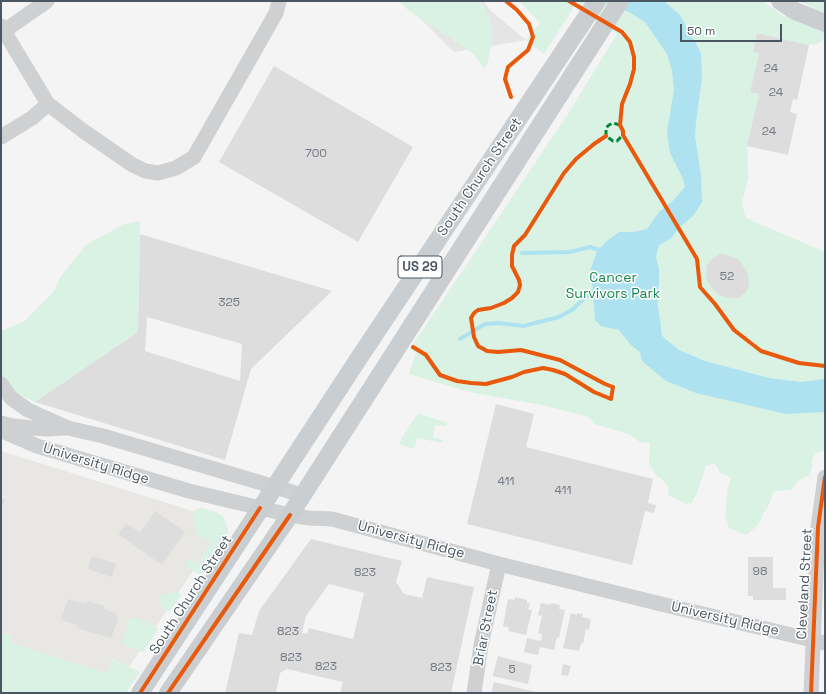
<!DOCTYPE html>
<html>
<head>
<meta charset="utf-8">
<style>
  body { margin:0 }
  #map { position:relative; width:826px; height:694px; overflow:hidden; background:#f4f4f4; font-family:"Space Grotesk",sans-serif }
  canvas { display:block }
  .frame { position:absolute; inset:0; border:2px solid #4a5661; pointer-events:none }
  .scale { position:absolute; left:680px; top:24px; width:102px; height:18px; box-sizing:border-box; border:2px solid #4a5661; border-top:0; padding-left:5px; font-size:12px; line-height:14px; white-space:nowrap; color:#4a5661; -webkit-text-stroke:3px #fff; paint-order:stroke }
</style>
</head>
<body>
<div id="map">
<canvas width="826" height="694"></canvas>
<div class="frame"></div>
<div class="scale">50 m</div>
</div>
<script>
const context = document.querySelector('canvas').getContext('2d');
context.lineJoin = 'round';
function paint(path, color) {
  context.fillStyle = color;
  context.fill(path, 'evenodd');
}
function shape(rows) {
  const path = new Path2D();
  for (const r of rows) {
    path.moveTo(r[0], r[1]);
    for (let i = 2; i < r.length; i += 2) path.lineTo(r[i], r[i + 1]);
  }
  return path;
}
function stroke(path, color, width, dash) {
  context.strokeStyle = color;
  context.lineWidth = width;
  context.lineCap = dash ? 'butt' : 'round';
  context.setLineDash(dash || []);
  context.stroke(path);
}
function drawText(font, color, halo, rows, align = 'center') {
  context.font = font + ' "Space Grotesk",sans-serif';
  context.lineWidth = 3;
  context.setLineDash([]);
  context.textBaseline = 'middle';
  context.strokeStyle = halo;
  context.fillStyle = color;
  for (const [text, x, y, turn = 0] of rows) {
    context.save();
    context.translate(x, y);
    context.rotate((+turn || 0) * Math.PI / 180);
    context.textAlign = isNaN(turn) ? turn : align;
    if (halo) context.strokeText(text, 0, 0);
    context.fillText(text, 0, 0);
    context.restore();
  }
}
const commercial = shape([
  [1,451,212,517,218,533,129,667,112,659,107,673,10,643,12,636,1,633]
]);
const education = shape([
  [403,1,483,1,490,10,526,40,454,52]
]);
const green = shape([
  [399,1,481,1,489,17,492,26,492,40,488,62,484,69,474,54,408,10],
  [519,1,578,1,544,54,526,40,540,23],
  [581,1,654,1,667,4,664,1,763,1,782,15,825,32,824,38,818,44,809,45,757,33,753,51,759,53,750,92,759,94,747,146,748,177,742,203,746,218,825,252,825,451,814,453,810,475,798,481,792,490,774,491,770,503,763,514,758,525,746,535,729,528,725,516,728,487,731,479,727,475,720,473,717,466,713,463,706,466,698,490,692,503,686,504,675,498,669,496,668,487,662,479,655,474,649,463,650,443,640,442,629,434,594,424,589,417,542,405,469,392,409,374,416,353,410,349,568,114,617,34,576,9],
  [799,1,825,1,825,13,820,12],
  [140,221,138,332,35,402,8,389,1,376,1,331,25,321,54,291,61,276,86,245,124,224],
  [420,414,447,423,447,425,445,426,435,425,433,437,441,439,443,441,442,443,417,438,415,446,413,449,400,444,401,439,416,416],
  [202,508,218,513,224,518,228,530,227,539,220,551,205,573,200,574,191,570,185,563,186,559,198,563,211,543,196,534,193,516,195,510],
  [178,592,181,595,169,612,159,604,160,596],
  [133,617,156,626,158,629,143,652,124,645,123,641,129,619],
  [1,633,12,636,11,643,107,673,111,659,140,672,126,693,1,693]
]);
const water = shape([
  [602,1,664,1,680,15,701,53,702,78,696,122,695,136,701,176,702,202,693,216,682,225,670,239,659,245,656,257,659,269,659,285,657,298,662,336,679,350,705,361,769,378,801,382,825,379,825,412,786,414,696,393,666,381,642,361,640,352,631,345,619,330,601,326,595,320,591,268,597,251,607,241,619,232,633,232,647,229,659,212,672,202,685,187,683,179,670,153,667,132,674,90,672,71,667,54,645,22,629,12,613,7]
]);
const stream = shape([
  [522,253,570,252,590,247,602,251],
  [460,339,485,324,499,323,523,326,559,317,572,310,592,291,597,291]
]);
const building = shape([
  [757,33,809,45,797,100,793,99,790,112,797,114,788,155,747,146,759,94,750,92,759,53,753,52],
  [274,66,413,147,358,242,219,162],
  [140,234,332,291,251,369,225,460,35,402,138,332],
  [147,317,242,344,240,381,145,351],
  [720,254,727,255,737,259,741,262,748,274,749,286,745,293,738,298,728,298,719,295,714,291,707,280,706,273,707,265,712,259],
  [496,404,534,414,526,447,653,479,648,503,656,505,654,513,645,511,632,565,467,524],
  [1,498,5,499,1,511],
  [155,511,185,532,162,565,118,534,126,523,140,533],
  [311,539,402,561,396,582,404,594,422,598,427,577,474,587,451,693,340,693,343,682,287,669,280,673,276,693,225,693,239,633,252,635,259,611],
  [329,584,364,593,353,639,309,628,307,634,302,633,306,616],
  [92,556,116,564,112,577,88,569],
  [748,557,773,557,773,588,786,588,786,600,753,600,753,596,748,596],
  [515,597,527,600,527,603,530,603,528,610,532,610,526,635,508,631,509,628,503,626,508,599,515,600],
  [68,599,86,604,87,601,104,606,103,609,117,613,116,615,118,615,117,622,111,638,77,628,78,625,61,620],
  [541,603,551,605,551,603,560,605,559,609,565,610,559,638,557,637,554,650,540,647,538,655,524,652,527,638,541,641,542,634,538,633,542,616,538,615],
  [571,613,577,615,577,613,583,614,582,617,591,619,589,630,586,629,583,644,581,643,579,651,563,648],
  [498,656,532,665,528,684,493,676,493,674],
  [563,664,571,666,568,676,561,675],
  [494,682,536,692,535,693,491,693]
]);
const minor = shape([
  [1,26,48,104,82,130,131,164,145,171,158,173,176,168,194,157,276,13,279,1],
  [4,31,47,1],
  [1,137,32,118,48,104],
  [1,384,11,398,28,410,68,428,103,436,302,495],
  [1,423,13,426,32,428,47,429,65,428],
  [1,428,7,433,37,446,189,491,290,515,309,518,332,519,499,564,661,604,825,643],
  [474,693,481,645,499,564],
  [811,693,818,527,825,477]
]);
const major = shape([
  [780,1,795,11,825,23],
  [140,693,357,361,597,1],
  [168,693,290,515,620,1]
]);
const quiet = shape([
  [620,125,613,123,609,125,606,128,606,136,613,141,617,141,623,135]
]);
const cycleway = shape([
  [506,1,517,10,529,24,533,37,528,50,508,67,505,79,511,97],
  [569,1,622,32,630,42,634,57,634,69,630,84,622,104,620,125,623,131,623,135,697,259,700,287,715,304,734,330,761,351,799,363,825,366],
  [413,347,426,355,440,375,457,381,471,383,486,384,512,377,524,372,543,368,553,370,565,374,594,392,611,399,613,387,605,384,560,360,521,350,498,352,487,351,478,346,474,337,471,318,474,313,478,310,491,308,504,303,512,298,518,292,520,285,519,280,512,266,512,255,514,246,525,235,564,173,576,159,594,144,606,136],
  [140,693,260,508],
  [168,693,290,515],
  [811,693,818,527,825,477]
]);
const numberNames = [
  ["24",771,69],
  ["24",776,93],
  ["24",769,132],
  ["700",316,154],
  ["52",727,277],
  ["325",229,303],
  ["411",506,482],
  ["411",563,491],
  ["98",760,572],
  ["823",365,573],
  ["823",288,632],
  ["823",291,658],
  ["823",326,667],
  ["823",441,668],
  ["5",512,670]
];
const shields = [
  [420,267,44]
];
const shieldNames = [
  ["US 29",420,267]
];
const streetNames = [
  ["South Church Street",480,177,-56],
  ["University Ridge",96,464,17],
  ["University Ridge",411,540,15],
  ["Cleveland Street",805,584,-87],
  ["South Church Street",191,595,-57],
  ["University Ridge",725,619,13],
  ["Briar Street",486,628,-79]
];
const parkNames = [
  ["Cancer",613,278],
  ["Survivors Park",613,294]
];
paint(commercial, '#e8e7e3');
paint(education, '#e6e5e6');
paint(green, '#d9f2e3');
paint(water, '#aee2f0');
stroke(stream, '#aee2f0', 4);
paint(building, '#ddddde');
stroke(minor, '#ced0d2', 15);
stroke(major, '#caced1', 18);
stroke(quiet, '#00873e', 3, [6, 3]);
stroke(cycleway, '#e8590c', 4);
drawText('12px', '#707881', null, numberNames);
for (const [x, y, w] of shields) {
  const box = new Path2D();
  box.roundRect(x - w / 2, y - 11, w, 22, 3);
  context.fillStyle = '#fff';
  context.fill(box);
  stroke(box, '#4a5661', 1);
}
drawText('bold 13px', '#4a5661', null, shieldNames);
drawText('14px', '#4a5661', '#fff', streetNames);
drawText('14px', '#17864f', '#fff', parkNames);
</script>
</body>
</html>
